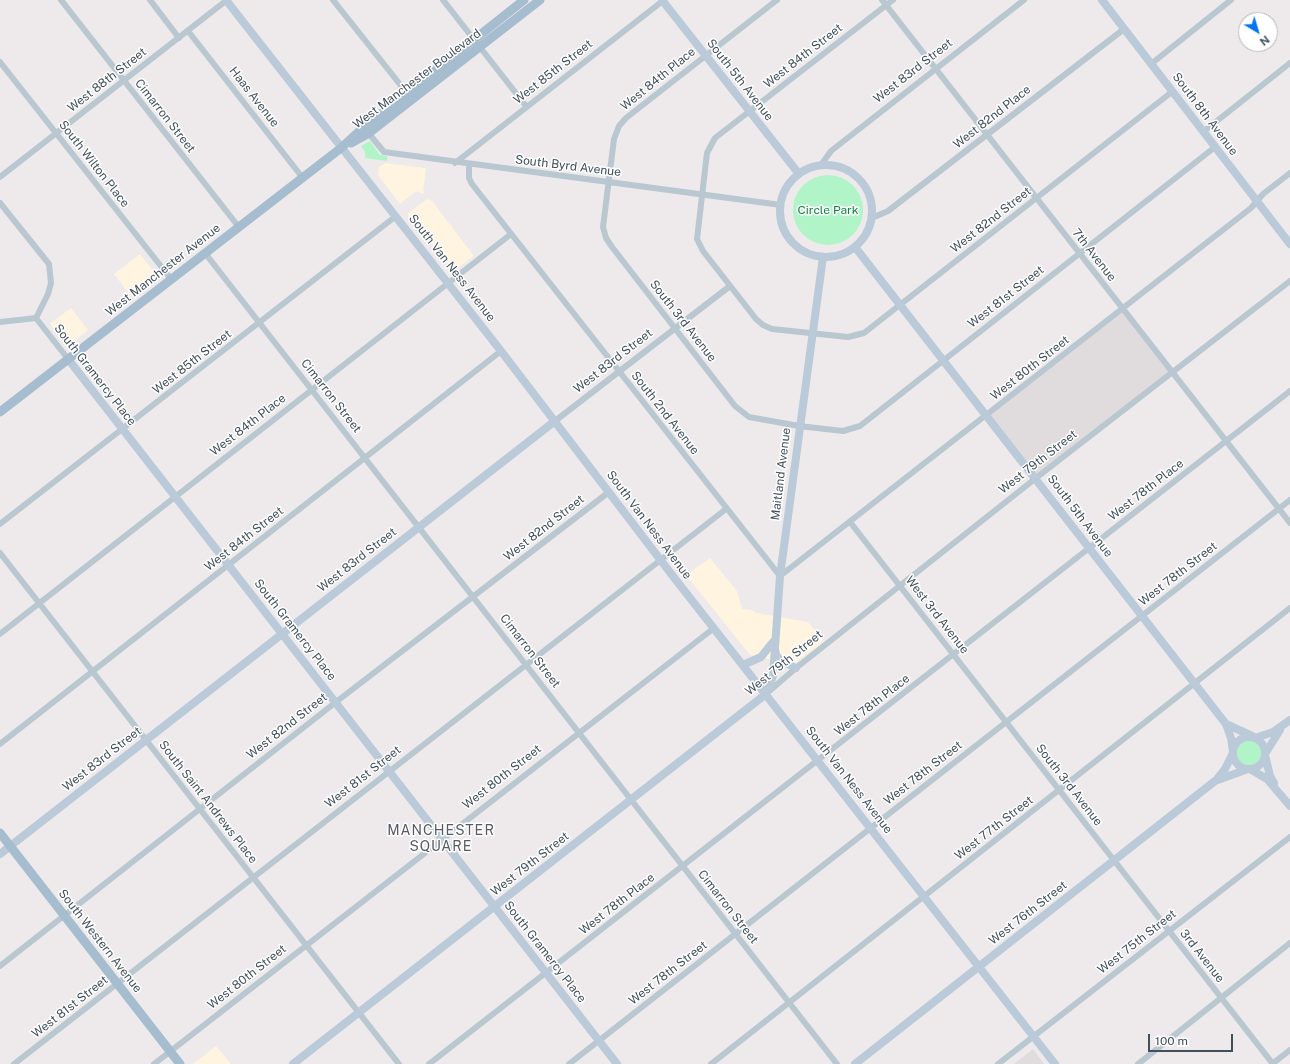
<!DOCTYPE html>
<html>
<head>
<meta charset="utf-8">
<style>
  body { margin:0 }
  #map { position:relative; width:1290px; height:1064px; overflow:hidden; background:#eeeaeb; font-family:"Public Sans",sans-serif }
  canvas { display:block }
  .north { position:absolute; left:1238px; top:12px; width:40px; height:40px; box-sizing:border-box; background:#fff; border:1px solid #b3b9bd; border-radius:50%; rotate:142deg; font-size:11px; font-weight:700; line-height:16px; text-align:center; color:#41505b }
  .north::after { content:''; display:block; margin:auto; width:14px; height:18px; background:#0374f0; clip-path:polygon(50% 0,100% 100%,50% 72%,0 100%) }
  .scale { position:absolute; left:1148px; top:1034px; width:85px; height:18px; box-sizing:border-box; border:2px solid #41505b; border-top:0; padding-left:5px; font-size:12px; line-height:14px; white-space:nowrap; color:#41505b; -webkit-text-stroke:3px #fff; paint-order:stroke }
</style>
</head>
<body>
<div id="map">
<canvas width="1290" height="1064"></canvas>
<div class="north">N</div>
<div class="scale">100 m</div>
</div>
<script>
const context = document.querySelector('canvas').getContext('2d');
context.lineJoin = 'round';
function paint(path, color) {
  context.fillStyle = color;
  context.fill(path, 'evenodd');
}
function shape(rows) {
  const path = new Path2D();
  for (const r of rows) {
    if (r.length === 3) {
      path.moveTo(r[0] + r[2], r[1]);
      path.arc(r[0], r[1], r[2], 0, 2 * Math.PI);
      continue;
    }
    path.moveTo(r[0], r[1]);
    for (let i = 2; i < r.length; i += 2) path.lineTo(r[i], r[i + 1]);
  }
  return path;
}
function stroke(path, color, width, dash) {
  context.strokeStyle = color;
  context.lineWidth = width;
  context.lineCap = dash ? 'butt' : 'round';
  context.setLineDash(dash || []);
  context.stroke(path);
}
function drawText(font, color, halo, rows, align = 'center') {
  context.font = font + ' "Public Sans",sans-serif';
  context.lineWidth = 3;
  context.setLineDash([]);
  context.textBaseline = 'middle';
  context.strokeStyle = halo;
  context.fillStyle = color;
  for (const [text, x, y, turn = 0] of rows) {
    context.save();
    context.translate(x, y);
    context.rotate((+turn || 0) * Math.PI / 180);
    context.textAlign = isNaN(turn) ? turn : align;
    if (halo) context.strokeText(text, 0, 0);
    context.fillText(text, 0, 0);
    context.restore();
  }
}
const commercial = shape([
  [385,163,426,168,423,194,416,191,400,204,378,175,379,167],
  [427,199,432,201,474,256,455,270,452,269,407,214],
  [140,254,157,276,131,296,114,274],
  [71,308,88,330,68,346,50,324],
  [710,558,737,591,742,609,752,610,756,613,808,622,824,641,793,664,750,655,686,575],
  [216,1046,231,1064,193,1064]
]);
const education = shape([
  [1122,309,1173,372,1036,478,986,416],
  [1033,1049,1044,1064,1014,1064]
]);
const green = shape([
  [370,141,380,155,387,156,387,161,365,158,365,152,361,146],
  [828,210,35],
  [1249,753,12]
]);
const street = shape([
  [61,0,238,226],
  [150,0,179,38],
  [333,0,406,92],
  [443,0,526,106],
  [777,0,626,118,619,126,614,139,603,227,606,238,612,247,735,406,749,417,799,426,843,431,860,426,1215,147],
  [882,0,1290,523],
  [893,0,715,138,707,153,697,239,703,251,756,319,763,325,772,329,848,337,864,333,1173,91],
  [188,31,302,177],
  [0,62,171,279],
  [1151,64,1231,0],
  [366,130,384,152,781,205],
  [1203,132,1290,63],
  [455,163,664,0],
  [469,164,469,178,472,184,780,576,1251,208,1263,194,1290,173],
  [821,165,831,151,1024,0],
  [0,177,227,0],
  [0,203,49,264,51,283,48,294,36,318],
  [872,218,888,211,1124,29],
  [205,253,837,1064],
  [36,318,68,359],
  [0,322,36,318],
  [555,421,730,286],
  [850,522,1273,1064],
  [0,524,396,216],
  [0,553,399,1064],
  [0,634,511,234],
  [767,693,796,668,1036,478,1290,281],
  [0,744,501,351],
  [0,966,336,702,609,492],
  [14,1064,726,509],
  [154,1064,714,628],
  [429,1064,1290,391],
  [569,1064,1290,500],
  [711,1064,1290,608],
  [998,1064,1290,837],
  [1138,1064,1290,943],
  [1272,1064,1290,1050]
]);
const secondary = shape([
  [226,0,501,351,672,575,1055,1064],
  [662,0,799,174],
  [1102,0,1290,244],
  [826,211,46],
  [855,247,1226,724,1231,738,1233,752],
  [68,359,617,1064],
  [775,649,776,655,781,661,796,668],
  [743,665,761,657,773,642],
  [1226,724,1252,736],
  [1249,753,16],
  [1255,738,1273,732,1290,720],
  [1265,754,1280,730],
  [1265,755,1270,776,1274,783],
  [1250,769,1267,779,1290,806],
  [1217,779,1225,769,1233,753],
  [0,854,555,421],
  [293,1064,766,694,773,676,780,576,823,257],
  [855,1064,1215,781,1248,769]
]);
const primary = shape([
  [351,143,369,133,540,0],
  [0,412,341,148,364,127,524,0],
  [0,833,180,1064]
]);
const streetNames = [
  ["West 84th Street",803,56,-38],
  ["West 83rd Street",913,71,-38],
  ["West 85th Street",553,72,-38],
  ["West Manchester Boulevard",417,79,-37],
  ["West 84th Place",658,79,-39],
  ["West 88th Street",107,80,-38],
  ["South 5th Avenue",740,80,52],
  ["Haas Avenue",254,97,52],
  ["South 8th Avenue",1205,114,53],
  ["Cimarron Street",165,116,52],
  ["West 82nd Place",992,117,-38],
  ["South Wilton Place",94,164,52],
  ["South Byrd Avenue",568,166,7],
  ["West 82nd Street",991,220,-38],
  ["7th Avenue",1094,255,52],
  ["South Van Ness Avenue",452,268,52],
  ["West Manchester Avenue",163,270,-38],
  ["West 81st Street",1006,297,-38],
  ["South 3rd Avenue",683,321,52],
  ["West 83rd Street",613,361,-38],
  ["West 85th Street",192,362,-38],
  ["West 80th Street",1030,368,-38],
  ["South Gramercy Place",95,375,52],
  ["Cimarron Street",331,396,52],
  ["South 2nd Avenue",665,413,52],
  ["West 84th Place",248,425,-38],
  ["West 79th Street",1038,462,-38],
  ["Maitland Avenue",781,474,-83],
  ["West 78th Place",1146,490,-38],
  ["South 5th Avenue",1080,516,53],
  ["South Van Ness Avenue",649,525,53],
  ["West 82nd Street",544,528,-38],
  ["West 84th Street",244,539,-38],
  ["West 83rd Street",357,560,-38],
  ["West 78th Street",1178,574,-38],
  ["West 3rd Avenue",937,615,52],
  ["South Gramercy Place",295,630,52],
  ["Cimarron Street",530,651,52],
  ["West 79th Street",784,663,-39],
  ["West 78th Place",872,705,-38],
  ["West 82nd Street",287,726,-38],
  ["West 83rd Street",102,759,-38],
  ["West 78th Street",923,773,-38],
  ["West 81st Street",363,777,-38],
  ["West 80th Street",502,777,-38],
  ["South Van Ness Avenue",849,780,52],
  ["South 3rd Avenue",1069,785,52],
  ["South Saint Andrews Place",208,802,52],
  ["West 77th Street",994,828,-38],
  ["West 79th Street",530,864,-38],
  ["West 78th Place",617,904,-38],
  ["Cimarron Street",728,907,52],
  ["West 76th Street",1028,913,-38],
  ["South Western Avenue",100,941,52],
  ["West 75th Street",1137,942,-38],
  ["South Gramercy Place",545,952,52],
  ["3rd Avenue",1202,956,52],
  ["West 78th Street",668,973,-38],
  ["West 80th Street",247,977,-38],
  ["West 81st Street",70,1007,-38]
];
const parkNames = [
  ["Circle Park",828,210]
];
const quarterNames = [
  ["MANCHESTER",441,831],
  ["SQUARE",441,847]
];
paint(commercial, '#fef4df');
paint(education, '#e0dbdd');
paint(green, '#b1f4c8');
stroke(street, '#b9c7d0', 6);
stroke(secondary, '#bacad8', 8);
stroke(primary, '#a6bccf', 9);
drawText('12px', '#41505b', '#fff', streetNames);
drawText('12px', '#0b8342', '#fff', parkNames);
context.letterSpacing = '1px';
drawText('14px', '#575c61', '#fff', quarterNames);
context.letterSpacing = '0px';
</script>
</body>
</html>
